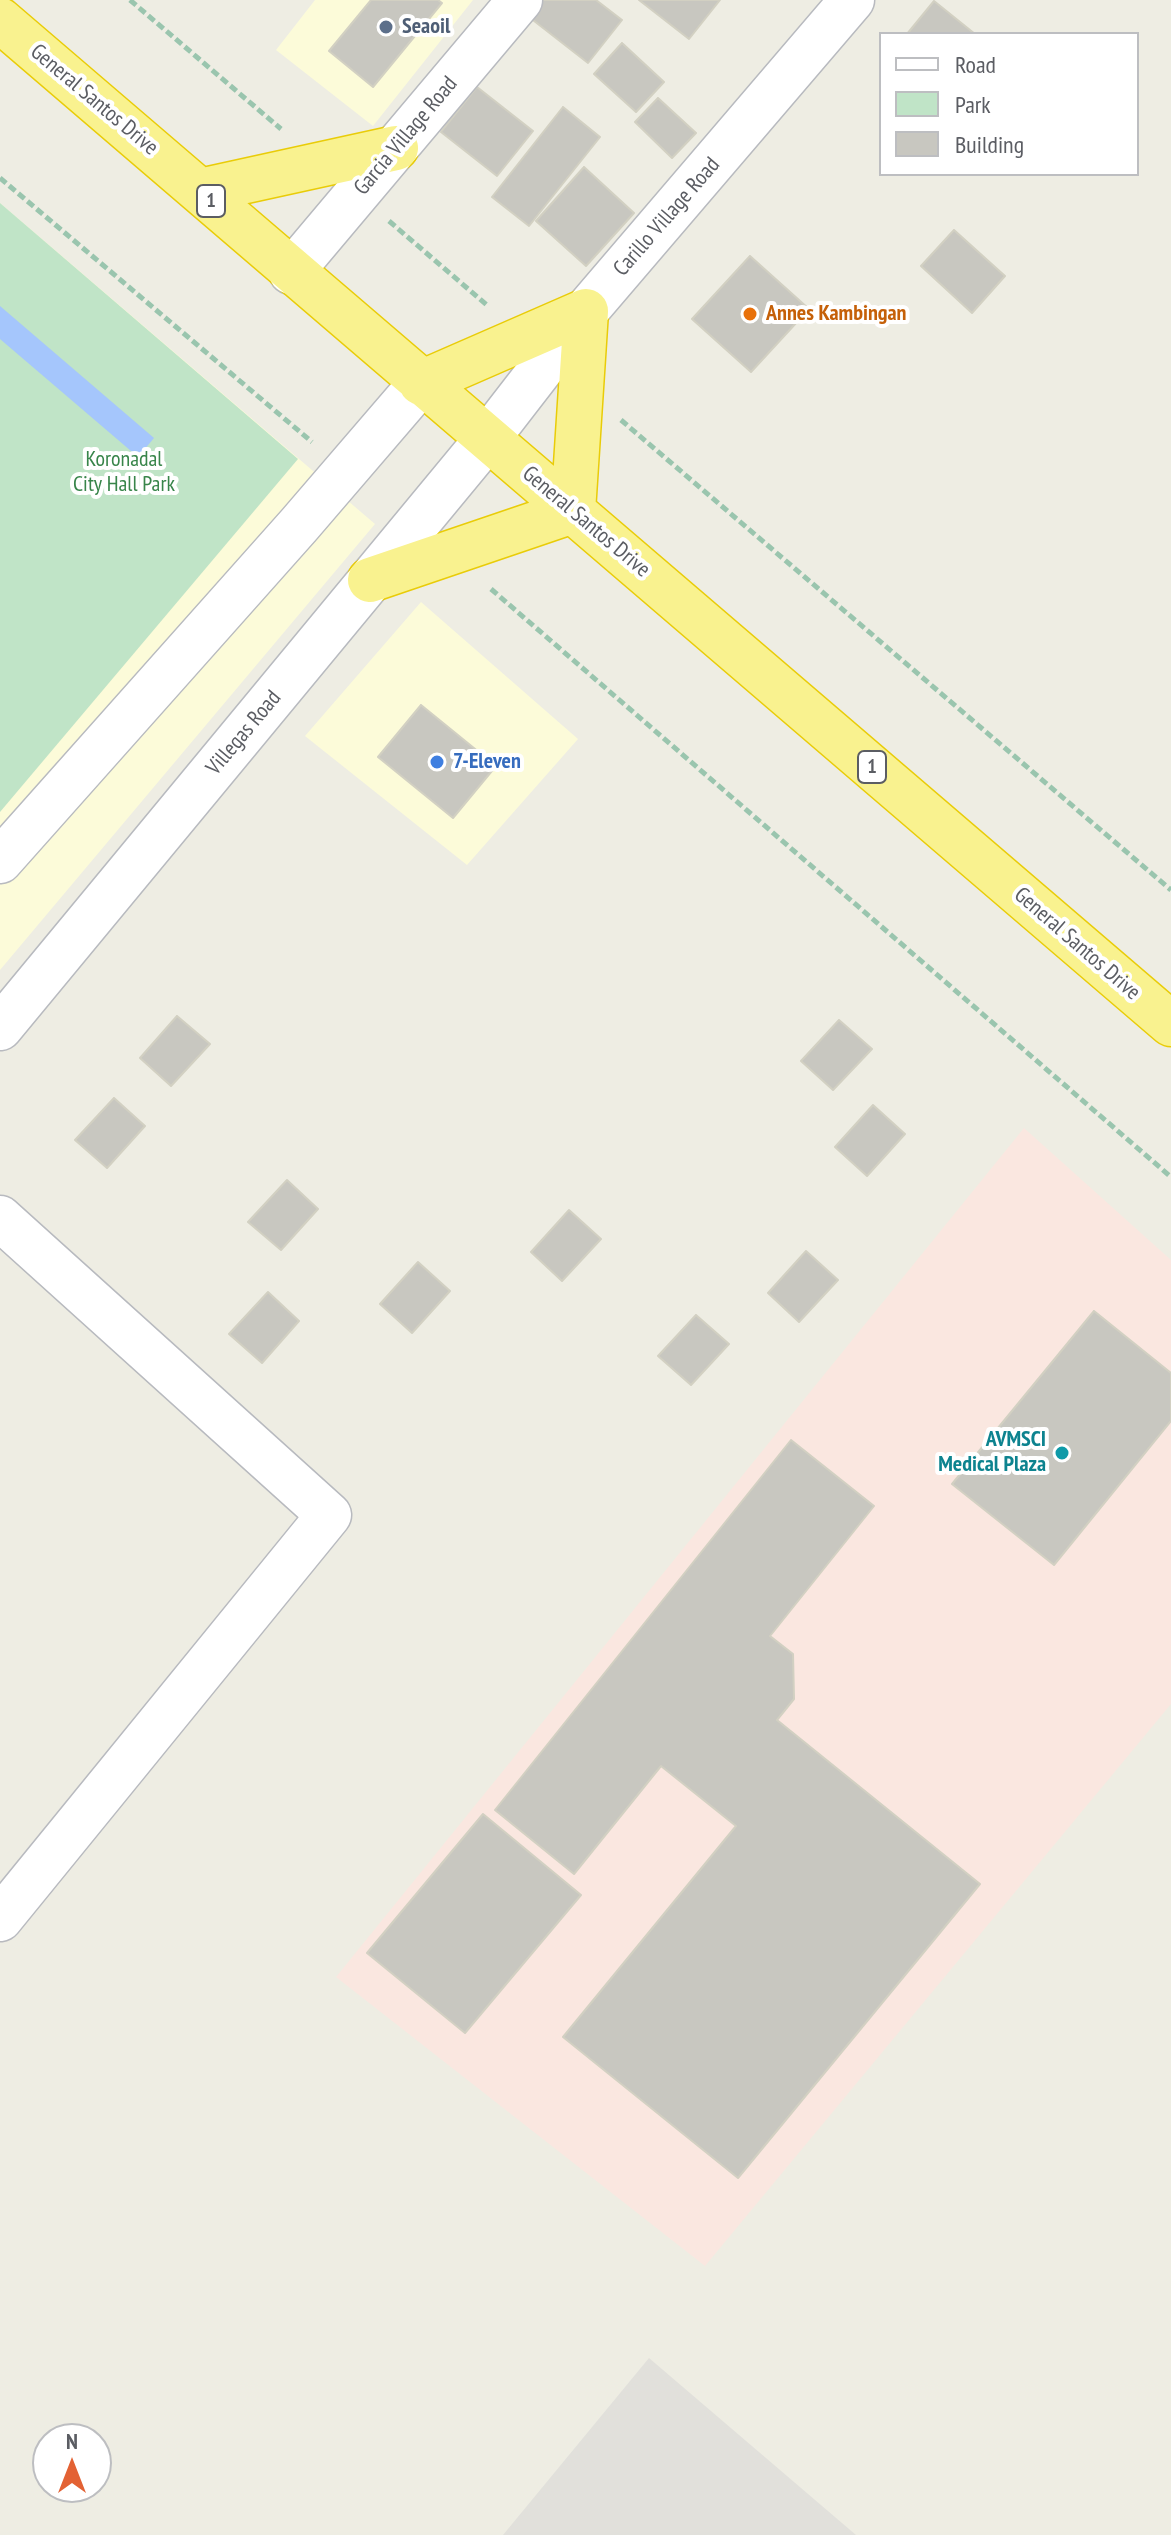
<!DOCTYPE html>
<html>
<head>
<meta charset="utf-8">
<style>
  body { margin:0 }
  #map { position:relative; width:1171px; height:2535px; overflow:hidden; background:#eeede3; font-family:"PT Sans Narrow",sans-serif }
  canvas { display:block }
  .legend { position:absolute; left:879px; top:32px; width:260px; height:144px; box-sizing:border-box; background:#fff; border:2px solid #bdbec1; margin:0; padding:10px 14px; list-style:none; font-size:24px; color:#5b5d63 }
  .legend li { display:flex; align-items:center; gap:16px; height:40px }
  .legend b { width:40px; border:2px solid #bdbec1 }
  .north { position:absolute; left:32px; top:2423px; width:80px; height:80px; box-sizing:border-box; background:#fff; border:2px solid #bdbec1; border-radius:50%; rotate:0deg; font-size:22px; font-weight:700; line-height:32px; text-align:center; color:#5b5d63 }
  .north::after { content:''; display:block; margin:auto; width:28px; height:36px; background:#e36234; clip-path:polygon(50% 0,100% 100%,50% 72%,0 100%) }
</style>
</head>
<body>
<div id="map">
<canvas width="1171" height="2535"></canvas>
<ul class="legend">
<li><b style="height:10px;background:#fff"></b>Road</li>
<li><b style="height:22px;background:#c0e4c7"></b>Park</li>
<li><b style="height:22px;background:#c8c7c0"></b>Building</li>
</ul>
<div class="north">N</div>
</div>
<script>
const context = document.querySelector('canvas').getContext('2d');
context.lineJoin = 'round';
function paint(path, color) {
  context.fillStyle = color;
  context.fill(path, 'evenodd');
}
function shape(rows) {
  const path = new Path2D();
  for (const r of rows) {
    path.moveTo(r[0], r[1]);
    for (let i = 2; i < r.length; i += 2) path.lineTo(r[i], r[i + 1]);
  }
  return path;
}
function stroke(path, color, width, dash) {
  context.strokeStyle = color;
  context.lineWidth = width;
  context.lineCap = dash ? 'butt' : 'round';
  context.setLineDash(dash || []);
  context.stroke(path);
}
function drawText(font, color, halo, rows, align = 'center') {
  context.font = font + ' "PT Sans Narrow",sans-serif';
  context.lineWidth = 8;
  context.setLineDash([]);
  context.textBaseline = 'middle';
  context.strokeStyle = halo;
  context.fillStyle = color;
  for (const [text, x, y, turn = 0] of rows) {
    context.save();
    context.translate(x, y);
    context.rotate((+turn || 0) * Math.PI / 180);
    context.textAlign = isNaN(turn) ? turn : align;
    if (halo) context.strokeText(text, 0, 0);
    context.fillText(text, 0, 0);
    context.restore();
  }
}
const commercial = shape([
  [315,0,473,0,373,126,276,50],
  [0,203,375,524,0,970],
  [421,602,578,739,467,865,305,736]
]);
const industrial = shape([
  [649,2358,856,2535,503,2535]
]);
const medical = shape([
  [1024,1128,1171,1260,1171,1704,705,2266,336,1977]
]);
const green = shape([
  [0,203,298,459,0,812]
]);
const water = shape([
  [0,306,154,438,138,457,0,339]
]);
const building = shape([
  [371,0,438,0,442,3,373,87,329,51,371,0],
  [543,0,596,0,622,20,588,63,529,17,543,0],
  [639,0,720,0,689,39,639,0],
  [934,1,975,34,907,34,934,1],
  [622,43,664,82,636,112,594,74,622,43],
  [477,87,533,131,497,176,441,132,477,87],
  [658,98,696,133,672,158,635,122,658,98],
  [563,107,600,137,529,226,492,197,563,107],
  [584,167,634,213,586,266,536,221,584,167],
  [954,230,1005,276,972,313,921,266,954,230],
  [750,256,809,309,751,372,692,319,750,256],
  [421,705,496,766,453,818,378,757,421,705],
  [177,1016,210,1044,171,1086,140,1058,177,1016],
  [839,1020,872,1049,833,1090,801,1061,839,1020],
  [114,1098,145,1126,107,1168,75,1140,114,1098],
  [873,1105,905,1134,867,1176,835,1147,873,1105],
  [287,1180,318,1209,281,1250,248,1222,287,1180],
  [569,1210,601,1239,562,1281,531,1252,569,1210],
  [806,1251,838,1280,799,1322,768,1293,806,1251],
  [418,1262,450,1291,412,1333,380,1304,418,1262],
  [268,1292,299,1321,262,1363,229,1334,268,1292],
  [1094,1311,1171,1373,1171,1421,1054,1565,952,1484,1094,1311],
  [696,1315,729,1344,691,1385,658,1356,696,1315],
  [791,1440,874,1506,770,1636,793,1654,794,1699,777,1720,980,1884,738,2178,563,2037,736,1826,661,1766,574,1874,495,1810,791,1440],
  [483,1814,581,1895,465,2033,367,1953,483,1814]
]);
const path = shape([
  [130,0,281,129],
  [0,178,312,442],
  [389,221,488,306],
  [621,420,1171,890],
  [491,589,1171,1177]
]);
const minor = shape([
  [291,272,520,0],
  [0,861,299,525,421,383],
  [0,1028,487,439,586,311,852,0],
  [0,1218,329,1515,0,1919]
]);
const highway = shape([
  [0,20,1171,1024],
  [200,191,396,148],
  [421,383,586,311,573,511],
  [370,580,573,511]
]);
const markers = [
  [386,27,8,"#5c6f8a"],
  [750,314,8,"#e8710a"],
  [437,762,8,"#3f7fe0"],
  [1062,1453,8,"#0f9aa8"]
];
const shields = [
  [211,201,28],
  [872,767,28]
];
const shieldNames = [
  ["1",211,201],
  ["1",872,767]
];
const serviceNames = [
  ["Seaoil",402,27]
];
const streetNames = [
  ["General Santos Drive",94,100,40],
  ["Garcia Village Road",406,136,-50],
  ["Carillo Village Road",667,217,-49],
  ["General Santos Drive",586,522,40],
  ["Villegas Road",244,733,-50],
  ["General Santos Drive",1077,944,41]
];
const foodNames = [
  ["Annes Kambingan",766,314]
];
const parkNames = [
  ["Koronadal",124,460],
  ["City Hall Park",124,485]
];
const shopNames = [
  ["7-Eleven",453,762]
];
const cultureNames = [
  ["AVMSCI",1046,1440],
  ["Medical Plaza",1046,1465]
];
paint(commercial, '#fcfbd9');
paint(industrial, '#e1e0db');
paint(medical, '#fae7e0');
paint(green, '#c0e4c7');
paint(water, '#a5c6fc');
paint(building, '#c8c7c0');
stroke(building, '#d2d0c2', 2);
stroke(minor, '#b8babf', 47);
stroke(highway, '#e9cc08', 47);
stroke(path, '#9ac5ae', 5, [8, 4]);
stroke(minor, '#fff', 44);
stroke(highway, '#f9f28f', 44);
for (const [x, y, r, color] of markers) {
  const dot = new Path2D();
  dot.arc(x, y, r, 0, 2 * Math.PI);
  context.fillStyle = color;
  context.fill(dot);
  stroke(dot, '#fff', 3);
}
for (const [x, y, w] of shields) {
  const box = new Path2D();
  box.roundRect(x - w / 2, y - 16, w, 32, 6);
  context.fillStyle = '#fff';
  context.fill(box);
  stroke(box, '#5b5d63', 2);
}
drawText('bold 20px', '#5b5d63', null, shieldNames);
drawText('bold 22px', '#4e5e75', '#fff', serviceNames, 'left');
drawText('22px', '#5b5d63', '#fff', streetNames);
drawText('bold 22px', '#c56008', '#fff', foodNames, 'left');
drawText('22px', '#38854a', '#fff', parkNames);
drawText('bold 22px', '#366cbe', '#fff', shopNames, 'left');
drawText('bold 22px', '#0d838f', '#fff', cultureNames, 'right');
</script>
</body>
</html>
